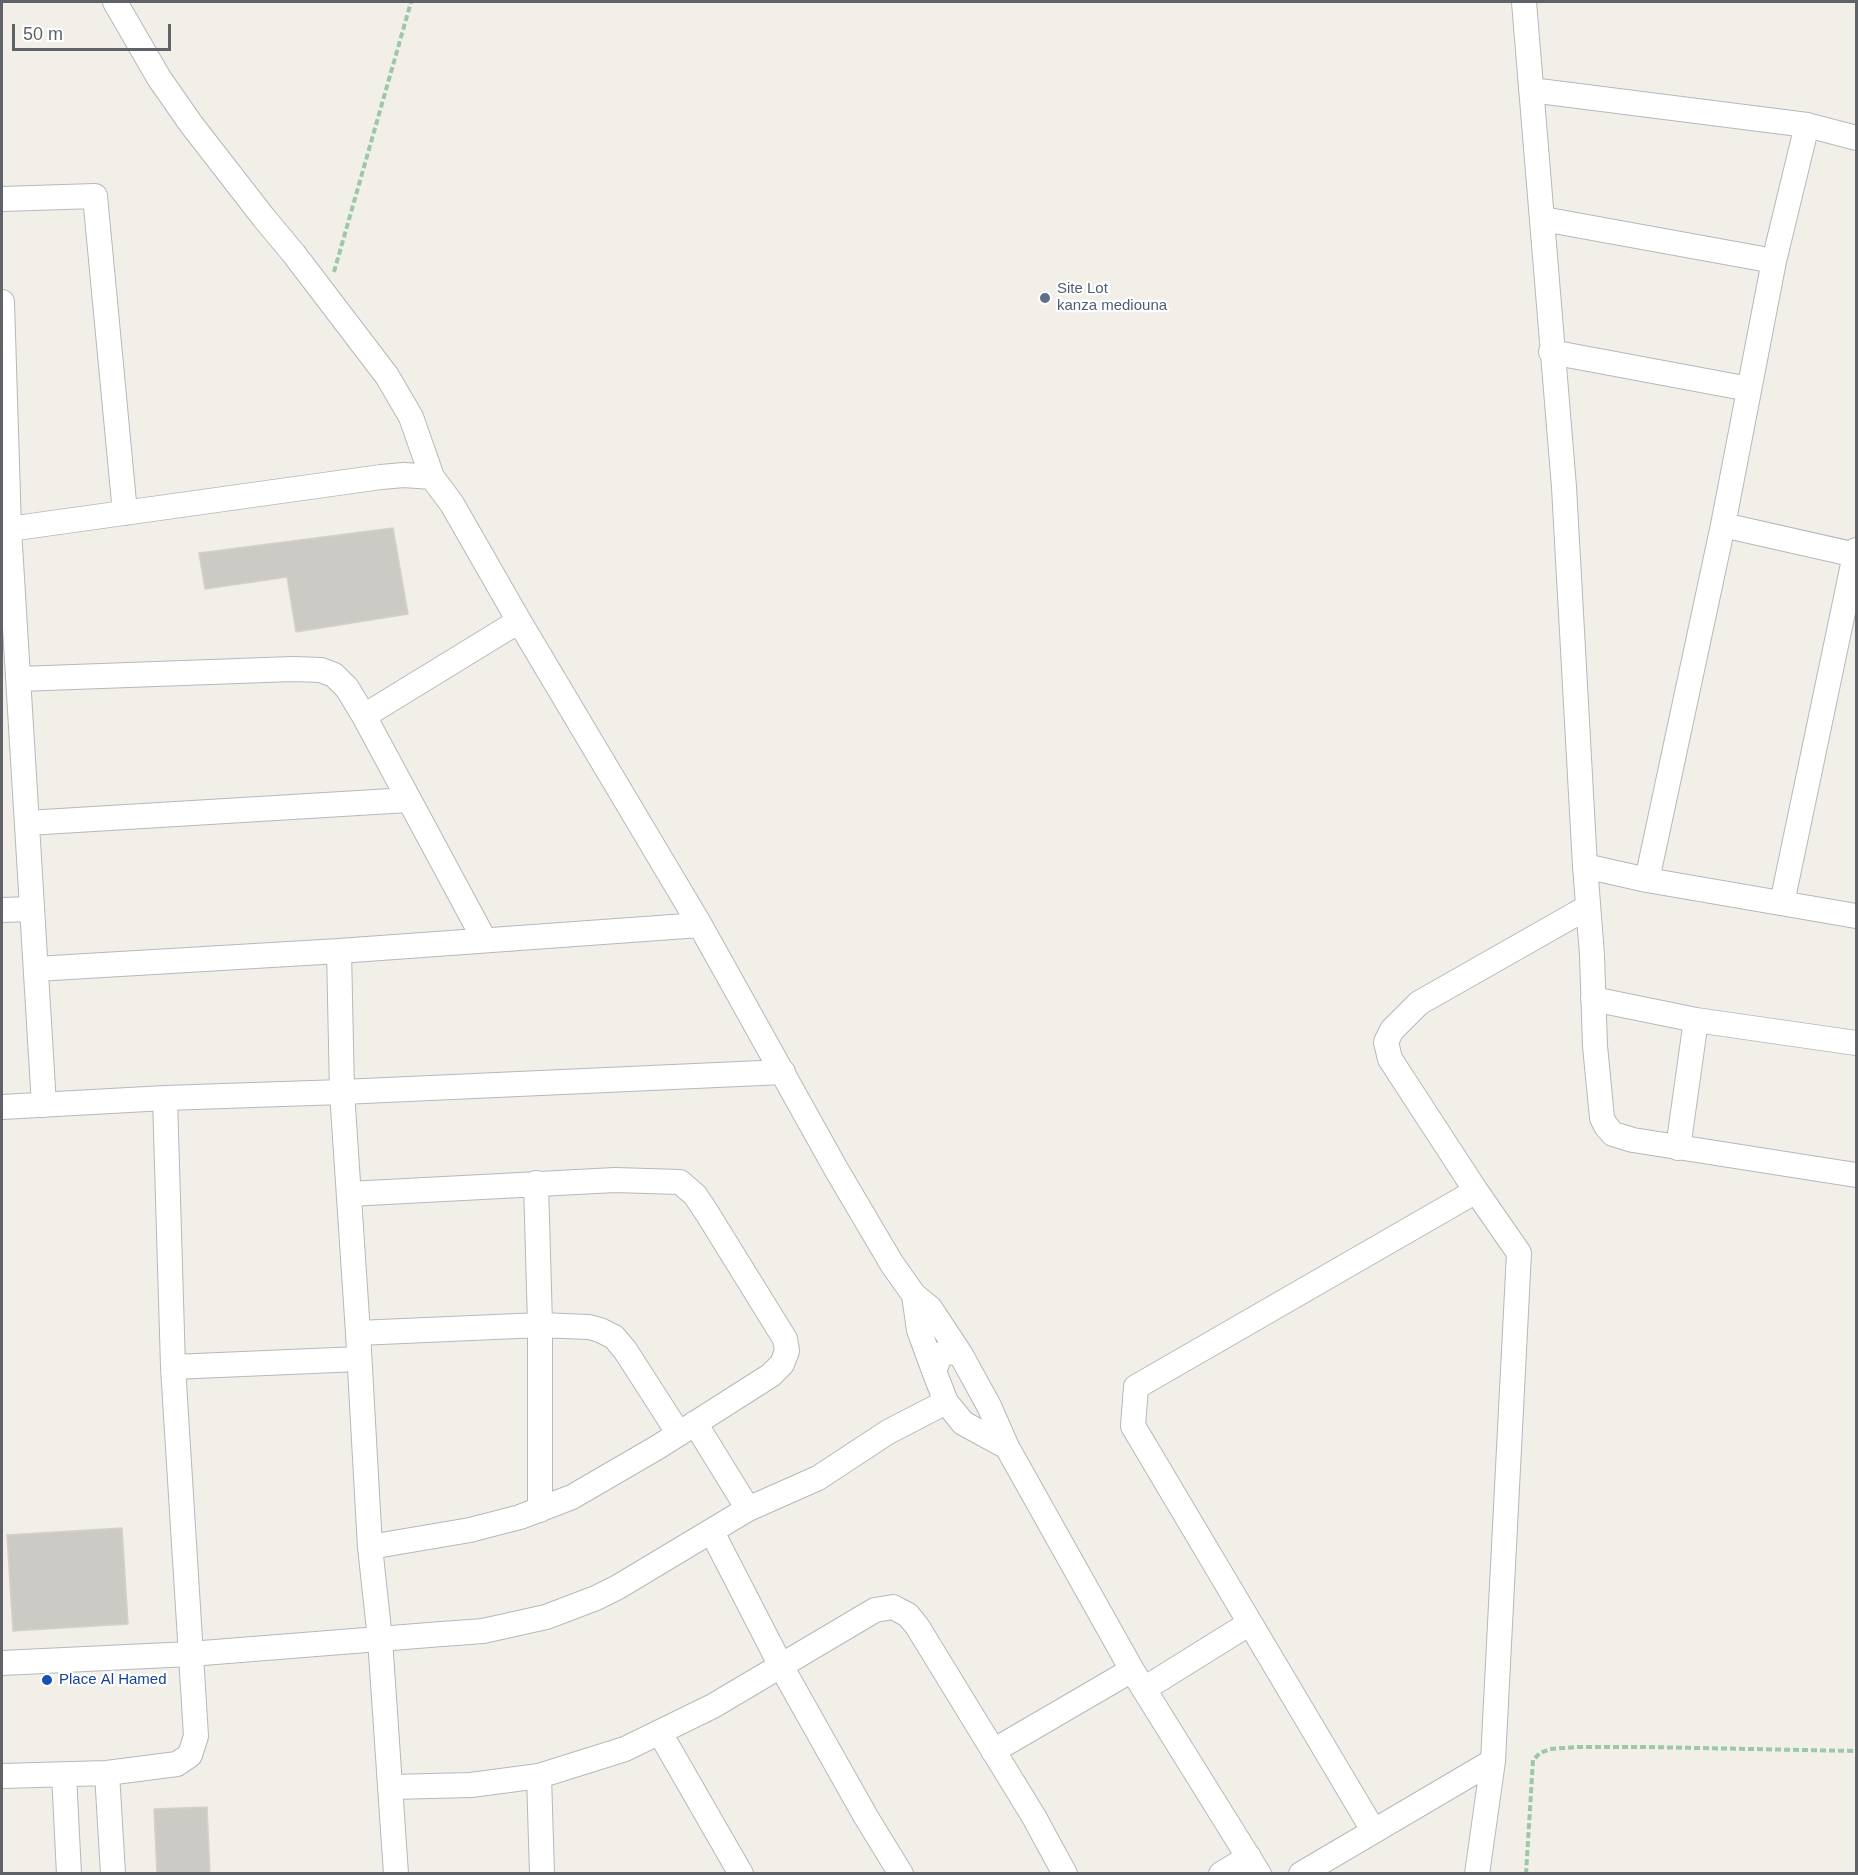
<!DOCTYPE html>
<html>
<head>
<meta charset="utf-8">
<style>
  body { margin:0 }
  #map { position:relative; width:1858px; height:1875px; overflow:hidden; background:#f1efe8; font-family:Arial,sans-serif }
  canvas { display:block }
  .frame { position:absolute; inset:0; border:3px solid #5f6368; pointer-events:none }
  .scale { position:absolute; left:12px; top:24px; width:159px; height:27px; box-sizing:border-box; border:3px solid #5f6368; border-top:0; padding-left:8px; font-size:18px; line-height:21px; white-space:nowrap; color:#5f6368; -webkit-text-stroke:4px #fff; paint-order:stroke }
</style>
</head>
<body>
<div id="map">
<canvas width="1858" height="1875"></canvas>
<div class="frame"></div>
<div class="scale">50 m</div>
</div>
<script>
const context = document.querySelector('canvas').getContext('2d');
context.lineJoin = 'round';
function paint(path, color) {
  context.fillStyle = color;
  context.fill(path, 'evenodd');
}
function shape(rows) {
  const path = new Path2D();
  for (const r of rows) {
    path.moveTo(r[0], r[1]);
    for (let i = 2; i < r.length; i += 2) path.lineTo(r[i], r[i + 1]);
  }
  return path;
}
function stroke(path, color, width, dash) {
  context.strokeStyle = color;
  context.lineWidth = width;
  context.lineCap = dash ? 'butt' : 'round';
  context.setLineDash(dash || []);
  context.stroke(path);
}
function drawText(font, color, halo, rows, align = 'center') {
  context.font = font + ' Arial,sans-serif';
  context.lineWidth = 4.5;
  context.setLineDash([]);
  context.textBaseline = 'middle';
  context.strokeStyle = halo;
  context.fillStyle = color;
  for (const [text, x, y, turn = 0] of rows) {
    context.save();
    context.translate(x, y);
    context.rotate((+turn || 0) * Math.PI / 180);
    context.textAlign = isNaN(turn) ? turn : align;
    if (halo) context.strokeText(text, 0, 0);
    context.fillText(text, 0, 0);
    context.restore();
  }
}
const building = shape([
  [393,528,408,614,296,632,287,577,205,589,199,553,393,528],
  [122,1528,128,1624,13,1631,7,1535,122,1528],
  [207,1807,210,1874,157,1874,154,1809,207,1807]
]);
const path = shape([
  [334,272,411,2],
  [1526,1874,1533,1760,1540,1753,1550,1749,1578,1747,1645,1747,1856,1751]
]);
const minor = shape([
  [115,2,159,78,191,124,264,218,294,254,387,376,411,417,432,477,452,504,519,621,700,925,836,1169,892,1264,914,1295,930,1308,961,1355],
  [1524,2,1564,487,1585,866,1592,955,1595,1046,1602,1118,1606,1126,1613,1134,1633,1140,1856,1175],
  [1531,90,1807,125,1856,138],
  [2,199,95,196,125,513],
  [1543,219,1774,261],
  [2,302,9,529,44,1105],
  [1551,352,1749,389],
  [1723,525,1856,555],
  [2,530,381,477,404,475,432,477],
  [19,679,293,669,321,670,334,675,347,688,364,716,484,939],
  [364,716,519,621],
  [27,823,408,800],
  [1585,866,1647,880,1856,916],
  [1647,880,1723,525,1774,261,1807,125],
  [1782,903,1856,550],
  [2,910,32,909],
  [339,951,342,1092,358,1333],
  [36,969,339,951,700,925],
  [1593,999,1696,1020,1856,1043],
  [2,1107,165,1098],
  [1678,1148,1696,1020],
  [536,1183,540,1325,540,1510],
  [349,1194,615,1180,680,1182,695,1195,707,1213,785,1339,787,1351,782,1364,771,1375,658,1447,572,1497,520,1517,470,1530,370,1547],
  [914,1295,919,1330,934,1371],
  [173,1367,359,1359],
  [695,1423,748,1509],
  [1007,1447,963,1423,946,1402,934,1371,941,1354,952,1352,961,1355,989,1406,1007,1447,1132,1670,1259,1874],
  [712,1532,781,1666,866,1817,901,1874],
  [2,1663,190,1654,442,1634,483,1631,546,1617,596,1598,618,1587,748,1509,818,1478,888,1432,946,1402],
  [1144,1689,1250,1623],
  [660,1733,741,1874],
  [993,1751,1132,1670],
  [107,1773,113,1874],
  [64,1775,69,1874],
  [2,1776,107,1773,177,1764,190,1755,196,1736,173,1367,165,1098,342,1092,783,1072],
  [539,1776,542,1874],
  [391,1787,471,1785,539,1776,625,1749,713,1706,875,1610,893,1607,908,1615,917,1626,1034,1817,1065,1874],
  [1373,1830,1133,1426,1136,1387,1476,1191],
  [396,1874,380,1639,370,1547,358,1333,540,1325,589,1327,600,1330,614,1337,625,1350,679,1434],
  [1221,1874,1249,1857],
  [1301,1874,1493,1761],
  [1477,1874,1493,1761,1519,1253,1476,1191,1390,1059,1386,1042,1392,1030,1419,1003,1588,907]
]);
const markers = [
  [1045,298,6,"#5c6f8a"],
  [47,1680,6,"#1a4fb4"]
];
const serviceNames = [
  ["Site Lot",1057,289],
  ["kanza mediouna",1057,306]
];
const transitNames = [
  ["Place Al Hamed",59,1680]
];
paint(building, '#cccac5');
stroke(building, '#d6d1c6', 1.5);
stroke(minor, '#b5b8bc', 26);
stroke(path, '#9cc7a9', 4, [6, 3]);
stroke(minor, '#fff', 24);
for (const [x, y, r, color] of markers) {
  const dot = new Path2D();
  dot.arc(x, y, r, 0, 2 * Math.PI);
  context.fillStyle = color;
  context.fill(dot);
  stroke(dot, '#fff', 2);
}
drawText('15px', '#4e5e75', '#fff', serviceNames, 'left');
drawText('15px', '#164399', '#fff', transitNames, 'left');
</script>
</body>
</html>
